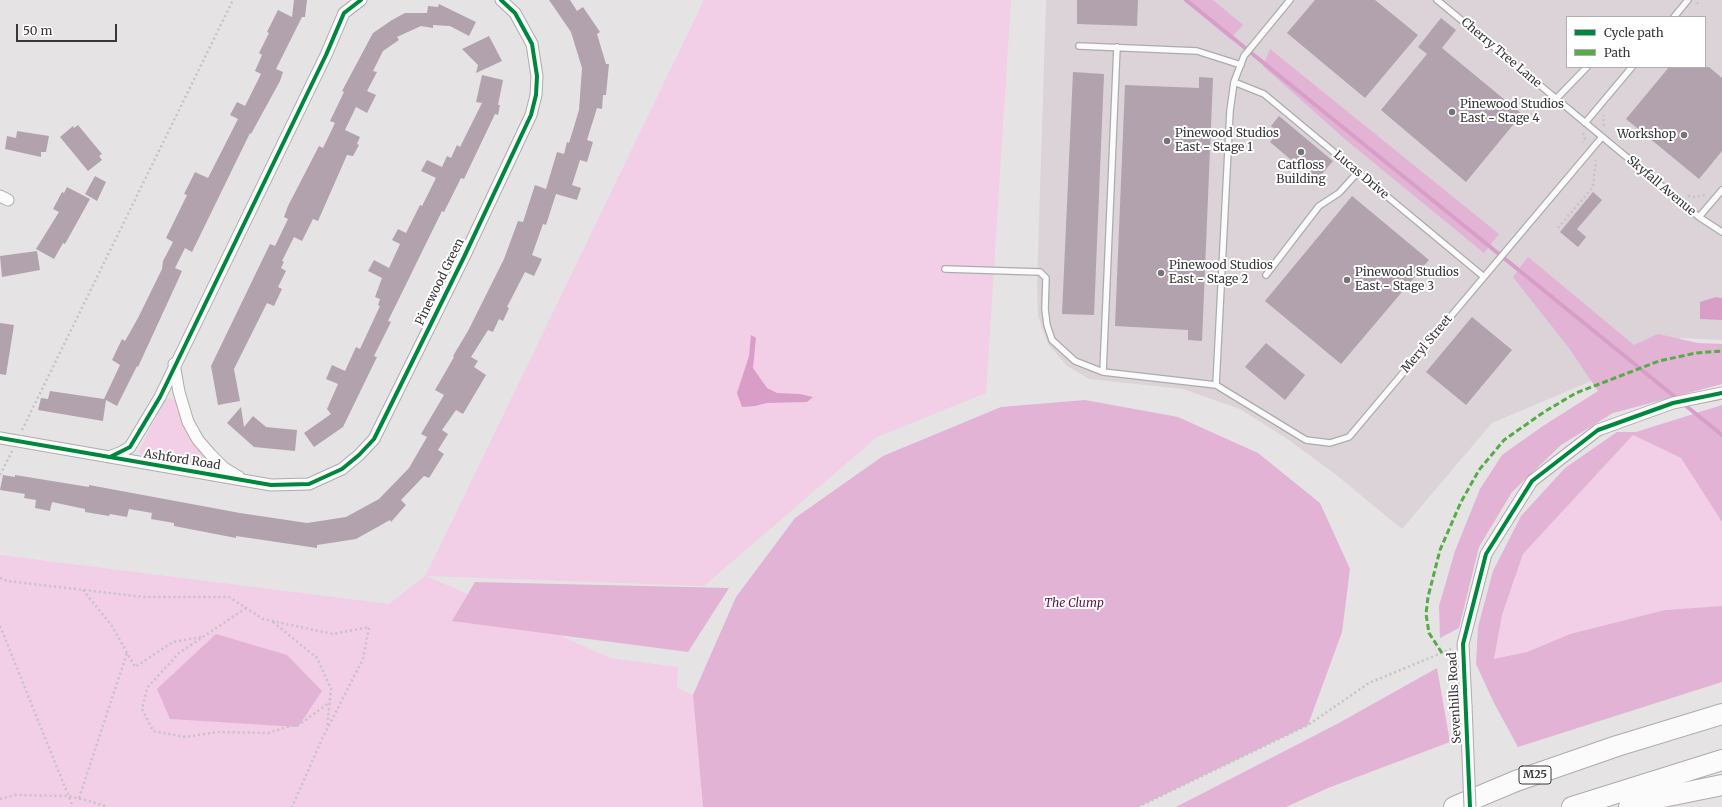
<!DOCTYPE html>
<html>
<head>
<meta charset="utf-8">
<style>
  body { margin:0 }
  #map { position:relative; width:1722px; height:807px; overflow:hidden; background:#e6e3e5; font-family:Merriweather,serif }
  canvas { display:block }
  .legend { position:absolute; left:1566px; top:16px; width:140px; height:52px; box-sizing:border-box; background:#fff; border:1px solid #b0afb0; margin:0; padding:5px 7px; list-style:none; font-size:12px; color:#393739 }
  .legend li { display:flex; align-items:center; gap:8px; height:20px }
  .legend b { width:20px; border:1px solid #b0afb0 }
  .scale { position:absolute; left:16px; top:24px; width:101px; height:18px; box-sizing:border-box; border:2px solid #393739; border-top:0; padding-left:5px; font-size:12px; line-height:14px; white-space:nowrap; color:#393739; -webkit-text-stroke:3px #fff; paint-order:stroke }
</style>
</head>
<body>
<div id="map">
<canvas width="1722" height="807"></canvas>
<ul class="legend">
<li><b style="height:5px;background:#00873e"></b>Cycle path</li>
<li><b style="height:5px;background:#55ac46"></b>Path</li>
</ul>
<div class="scale">50 m</div>
</div>
<script>
const context = document.querySelector('canvas').getContext('2d');
context.lineJoin = 'round';
function paint(path, color) {
  context.fillStyle = color;
  context.fill(path, 'evenodd');
}
function shape(rows) {
  const path = new Path2D();
  for (const r of rows) {
    path.moveTo(r[0], r[1]);
    for (let i = 2; i < r.length; i += 2) path.lineTo(r[i], r[i + 1]);
  }
  return path;
}
function stroke(path, color, width, dash) {
  context.strokeStyle = color;
  context.lineWidth = width;
  context.lineCap = dash ? 'butt' : 'round';
  context.setLineDash(dash || []);
  context.stroke(path);
}
function drawText(font, color, halo, rows, align = 'center') {
  context.font = font + ' Merriweather,serif';
  context.lineWidth = 4;
  context.setLineDash([]);
  context.textBaseline = 'middle';
  context.strokeStyle = halo;
  context.fillStyle = color;
  for (const [text, x, y, turn = 0] of rows) {
    context.save();
    context.translate(x, y);
    context.rotate((+turn || 0) * Math.PI / 180);
    context.textAlign = isNaN(turn) ? turn : align;
    if (halo) context.strokeText(text, 0, 0);
    context.fillText(text, 0, 0);
    context.restore();
  }
}
const built = shape([
  [1046,0,1722,0,1722,340,1681,338,1589,382,1492,423,1402,529,1335,474,1286,438,1240,409,1183,389,1089,379,1066,365,1048,344,1038,316,1037,286],
  [1567,17,1705,17,1705,67,1567,67]
]);
const green = shape([
  [704,0,1011,0,986,393,877,437,704,586,427,576,610,658,678,667,677,688,693,695,703,807,0,807,0,555,389,604,426,575],
  [170,398,175,400,183,425,192,442,204,457,204,463,199,465,142,455,139,451,165,399],
  [1633,435,1681,458,1722,522,1722,606,1665,610,1570,634,1527,652,1494,660,1502,615,1523,554]
]);
const forest = shape([
  [1184,0,1213,0,1243,25,1230,39],
  [1270,49,1499,234,1484,253,1346,140,1263,66],
  [1528,257,1634,345,1658,334,1698,343,1722,344,1722,384,1613,413,1561,445,1512,492,1479,547,1459,628,1440,638,1439,606,1455,551,1480,489,1502,455,1543,426,1598,391,1569,348,1513,277],
  [1085,400,1178,417,1258,453,1320,503,1350,569,1342,632,1308,725,1138,807,703,807,693,695,736,597,795,518,883,456,1001,407],
  [1722,405,1722,522,1681,458,1633,435,1523,554,1502,615,1494,659,1527,652,1570,634,1665,610,1722,606,1722,682,1518,747,1494,703,1476,664,1478,627,1493,571,1521,516,1565,468,1617,432,1636,432],
  [475,582,729,588,688,652,452,621],
  [216,634,287,655,322,691,298,727,170,719,157,689],
  [1437,668,1450,742,1328,788,1286,807,1176,807,1337,724]
]);
const water = shape([
  [1716,297,1722,298,1722,320,1700,319,1700,302],
  [751,335,756,338,753,368,767,388,777,393,800,394,813,397,807,402,767,403,755,406,742,407,737,393,749,356]
]);
const stream = shape([
  [1186,0,1722,435]
]);
const building = shape([
  [294,0,307,0,305,17,302,17,276,69,283,72,280,81,251,134,250,133,192,252,185,248,175,268,182,271,178,280,138,367,137,366,117,406,106,400,103,421,38,410,41,398,48,399,50,391,104,399,120,365,112,360,122,339,125,341,138,318,162,269,163,261,173,242,166,238,187,195,184,194,195,172,208,178,238,119,230,115,237,102,245,106,261,74,255,71,262,55,259,53,269,33,267,32,278,10,292,17],
  [549,0,570,0,577,11,583,7,600,32,597,34,606,64,609,64,606,95,603,95,602,109,597,108,587,140,593,142,587,162,580,160,572,185,581,188,577,200,556,194,546,225,543,224,532,255,542,259,534,276,525,272,507,307,509,308,503,321,499,319,493,332,488,330,471,357,478,361,474,367,486,375,463,414,456,410,442,430,448,434,438,450,444,454,429,478,424,476,401,500,406,505,391,522,390,520,356,539,317,545,317,548,236,536,236,538,174,526,174,523,151,519,152,513,129,509,127,517,110,514,109,516,85,512,85,509,52,502,50,511,35,508,36,500,24,498,25,494,0,490,3,475,15,477,15,475,89,487,89,485,240,513,307,523,346,517,379,499,409,468,427,437,421,434,444,395,435,390,454,357,453,356,468,331,504,259,518,221,523,222,535,185,546,189,557,152,564,154,567,142,569,143,579,110,582,68,571,32],
  [1077,0,1138,0,1137,26,1077,24],
  [1315,0,1375,0,1418,35,1365,98,1287,33],
  [439,4,476,22,469,36,450,26,433,25,433,28,421,26,397,37,399,40,383,51,373,71,377,72,367,91,376,95,367,113,356,107,345,130,360,137,357,144,359,145,353,156,347,155,318,221,313,219,302,241,294,237,282,261,284,262,281,268,286,271,278,287,282,289,274,306,267,303,234,369,240,401,218,405,211,366,270,244,275,246,288,219,284,217,288,206,319,146,323,148,335,123,330,121,344,92,342,91,373,33,392,20,405,13,427,13,428,6,438,7],
  [1441,18,1456,30,1442,48,1522,114,1466,182,1381,110,1427,54,1418,47],
  [489,36,502,61,476,73,478,65,462,49],
  [1669,67,1709,67,1722,78,1722,151,1699,179,1626,119],
  [1073,72,1104,74,1094,315,1062,314],
  [482,75,503,80,498,105,500,105,498,115,495,114,464,179,461,178,444,212,442,211,388,321,391,322,374,356,377,357,343,427,314,447,304,433,331,414,327,409,338,384,326,379,332,365,345,371,356,347,360,349,380,306,378,305,380,299,375,297,382,278,368,271,374,260,389,268,400,244,392,240,398,229,406,233,420,205,422,206,436,178,421,171,427,160,442,167,447,156,451,158,457,145,460,147,482,103,476,102],
  [1199,77,1213,78,1202,341,1188,340,1188,330,1115,326,1125,85,1199,88],
  [1279,116,1333,161,1316,181,1270,142,1279,132,1271,126],
  [78,125,102,154,99,156,102,160,88,171,60,137,73,126,74,128],
  [17,131,49,136,46,152,41,152,41,157,5,149,7,136,16,138],
  [95,176,106,182,97,201,85,194],
  [67,187,90,199,65,244,63,243,54,259,36,249,59,212,53,209,62,192,64,193],
  [1593,192,1602,200,1577,229,1586,237,1578,247,1560,232],
  [1352,196,1429,260,1341,364,1265,301],
  [37,251,40,270,2,277,0,256],
  [1472,317,1512,350,1466,405,1426,372],
  [0,323,14,325,6,375,0,374],
  [1266,343,1305,375,1285,400,1245,367],
  [241,407,244,427,253,416,266,427,297,430,295,451,254,447,227,423]
]);
const path = shape([
  [1697,4,1700,0],
  [1604,126,1603,119,1604,115],
  [1583,133,1585,138,1583,143],
  [1688,196,1694,197,1705,195],
  [1558,228,1593,187,1596,160],
  [22,430,233,0],
  [0,475,12,451],
  [0,578,7,581,144,597,229,597,263,619,333,634,369,627,363,659,322,739,292,807],
  [83,590,112,626,135,667,173,642,201,637],
  [246,608,179,653,147,688,142,709,153,731,186,737,217,732,268,733,303,722,330,702],
  [273,622,317,658,331,689,327,728],
  [0,626,73,807],
  [79,798,127,653],
  [0,799,15,795,68,796,90,801,107,807],
  [1138,807,1308,725,1369,683,1451,649]
]);
const service = shape([
  [1437,0,1699,217,1722,232],
  [1674,17,1688,0],
  [1079,46,1197,51,1241,65],
  [1234,82,1264,94,1484,277],
  [1556,99,1587,67],
  [1585,123,1632,67],
  [1699,217,1722,190],
  [945,269,1040,272,1046,278,1045,309,1047,325,1052,340,1075,361,1103,372,1216,385,1306,440,1330,443,1349,437,1602,137],
  [1266,275,1319,206,1339,193,1358,172],
  [1103,372,1117,47],
  [1216,385,1230,111,1234,82,1244,56,1290,0]
]);
const minor = shape([
  [0,196,8,200],
  [174,364,179,392,188,422,198,440,211,455,224,468,239,477],
  [0,438,271,485,309,484,342,469,359,455,374,439,464,257,531,115,536,95,537,76,532,44,515,13,501,0],
  [109,457,122,452,130,447,160,397,326,55,344,13,361,0],
  [1466,706,1463,644,1486,554,1532,481,1598,430,1673,403,1722,393]
]);
const motorway = shape([
  [1454,807,1516,781,1617,746,1722,714],
  [1572,807,1722,760],
  [1629,807,1663,797,1722,785]
]);
const minorBridge = shape([
  [1466,706,1470,807]
]);
const quiet = shape([
  [1442,653,1429,633,1426,614,1428,597,1440,550,1461,502,1479,470,1504,440,1544,412,1576,393,1659,361,1696,353,1722,351]
]);
const cycleway = shape([
  [0,438,271,485,309,484,342,469,359,455,374,439,464,257,531,115,536,95,537,76,532,44,515,13,501,0],
  [110,457,130,447,160,397,326,55,344,13,361,0],
  [1470,807,1463,644,1486,554,1532,481,1598,430,1673,403,1722,393]
]);
const markers = [
  [1452,112,4,"#767375"],
  [1684,135,4,"#767375"],
  [1167,141,4,"#767375"],
  [1301,152,4,"#767375"],
  [1161,273,4,"#767375"],
  [1347,280,4,"#767375"]
];
const shields = [
  [1535,775,32]
];
const shieldNames = [
  ["M25",1535,775]
];
const streetNames = [
  ["Cherry Tree Lane",1501,53,40],
  ["Lucas Drive",1361,175,40],
  ["Skyfall Avenue",1661,186,40],
  ["Pinewood Green",440,282,-64],
  ["Meryl Street",1427,344,-50],
  ["Ashford Road",182,460,9],
  ["Sevenhills Road",1455,698,-93]
];
const poiNames = [
  ["Pinewood Studios",1460,105],
  ["East - Stage 4",1460,119],
  ["Pinewood Studios",1175,134],
  ["East - Stage 1",1175,148],
  ["Workshop",1676,135,"right"],
  ["Catfloss",1301,166,"center"],
  ["Building",1301,180,"center"],
  ["Pinewood Studios",1169,266],
  ["East - Stage 2",1169,280],
  ["Pinewood Studios",1355,273],
  ["East - Stage 3",1355,287]
];
const parkNames = [
  ["The Clump",1074,604]
];
paint(built, '#dbd3d8');
paint(green, '#f2cee7');
paint(forest, '#e2b3d5');
paint(water, '#d99ec8');
stroke(stream, '#d99ec8', 4);
paint(building, '#b2a2ad');
stroke(service, '#adabac', 8);
stroke(minor, '#adabac', 13);
stroke(motorway, '#adabac', 22);
stroke(path, '#c5c3c5', 2.5, [2, 3]);
stroke(service, '#fbfbfb', 5.5);
stroke(minor, '#fbfbfb', 11);
stroke(motorway, '#fbfbfb', 20);
stroke(minorBridge, '#adabac', 13, []);
stroke(minorBridge, '#fbfbfb', 11);
stroke(quiet, '#55ac46', 3, [6, 3]);
stroke(cycleway, '#00873e', 4);
for (const [x, y, r, color] of markers) {
  const dot = new Path2D();
  dot.arc(x, y, r, 0, 2 * Math.PI);
  context.fillStyle = color;
  context.fill(dot);
  stroke(dot, '#fff', 1.5);
}
for (const [x, y, w] of shields) {
  const box = new Path2D();
  box.roundRect(x - w / 2, y - 9, w, 18, 3);
  context.fillStyle = '#fff';
  context.fill(box);
  stroke(box, '#393739', 1);
}
drawText('bold 11px', '#393739', null, shieldNames);
drawText('12px', '#393739', '#fff', streetNames);
drawText('12px', '#393739', '#fff', poiNames, 'left');
drawText('italic 12px', '#5e144e', '#fff', parkNames);
</script>
</body>
</html>
